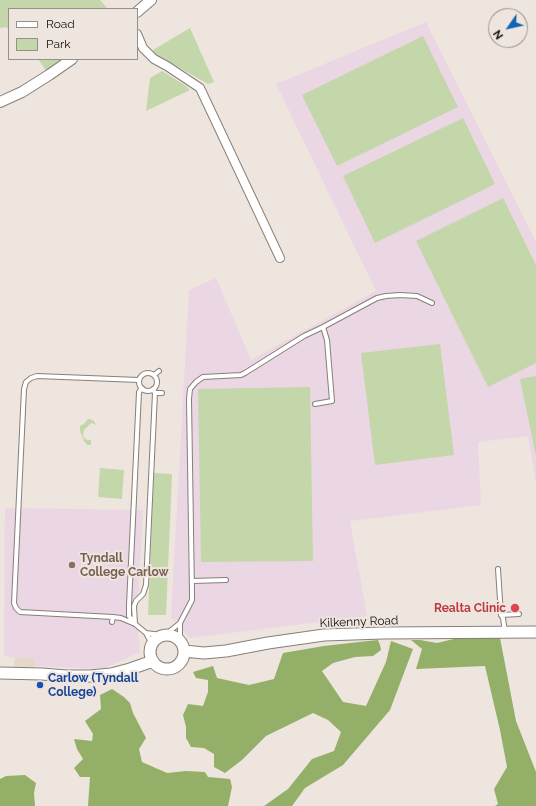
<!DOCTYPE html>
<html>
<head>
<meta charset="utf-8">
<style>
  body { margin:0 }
  #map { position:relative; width:536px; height:806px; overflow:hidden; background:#eee5de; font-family:Raleway,sans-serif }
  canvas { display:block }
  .legend { position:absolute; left:8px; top:8px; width:130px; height:52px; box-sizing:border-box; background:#eee5de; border:1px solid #968f8a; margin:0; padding:5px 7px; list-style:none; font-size:12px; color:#120f0d }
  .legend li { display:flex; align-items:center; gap:8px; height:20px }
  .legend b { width:20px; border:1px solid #968f8a }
  .north { position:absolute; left:488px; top:8px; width:40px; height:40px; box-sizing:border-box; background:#eee5de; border:1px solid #968f8a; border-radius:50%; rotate:236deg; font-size:11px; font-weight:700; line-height:16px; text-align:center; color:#120f0d }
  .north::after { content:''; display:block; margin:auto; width:14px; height:18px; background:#1165b3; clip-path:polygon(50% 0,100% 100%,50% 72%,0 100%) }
</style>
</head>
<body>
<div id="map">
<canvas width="536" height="806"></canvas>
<ul class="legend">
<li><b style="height:5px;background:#fff"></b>Road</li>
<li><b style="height:11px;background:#c4d7aa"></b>Park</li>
</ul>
<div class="north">N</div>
</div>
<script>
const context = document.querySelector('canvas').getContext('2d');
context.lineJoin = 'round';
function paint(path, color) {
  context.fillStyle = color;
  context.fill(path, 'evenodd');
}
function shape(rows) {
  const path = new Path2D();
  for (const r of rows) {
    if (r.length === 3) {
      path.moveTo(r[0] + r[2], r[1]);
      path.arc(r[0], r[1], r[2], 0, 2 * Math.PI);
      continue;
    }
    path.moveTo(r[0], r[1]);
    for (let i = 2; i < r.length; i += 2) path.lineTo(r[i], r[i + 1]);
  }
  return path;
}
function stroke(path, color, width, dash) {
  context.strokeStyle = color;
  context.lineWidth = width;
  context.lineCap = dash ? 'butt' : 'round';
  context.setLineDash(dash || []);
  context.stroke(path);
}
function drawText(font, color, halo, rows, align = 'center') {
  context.font = font + ' Raleway,sans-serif';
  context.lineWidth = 4;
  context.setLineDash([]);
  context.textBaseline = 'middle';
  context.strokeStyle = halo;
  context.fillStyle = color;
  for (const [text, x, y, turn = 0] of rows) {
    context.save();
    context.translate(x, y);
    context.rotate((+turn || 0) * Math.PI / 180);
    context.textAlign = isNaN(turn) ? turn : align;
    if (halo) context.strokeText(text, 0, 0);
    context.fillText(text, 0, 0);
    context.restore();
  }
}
const built = shape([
  [15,658,36,658,35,666,34,668,14,667]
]);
const education = shape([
  [426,22,536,242,536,483,528,436,478,442,481,505,350,521,367,616,190,638,171,617,189,290,216,278,251,360,376,291,276,84],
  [5,508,143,510,137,619,140,652,103,669,35,666,36,658,15,658,4,656]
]);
const green = shape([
  [0,0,100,0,108,9,9,9,9,30,6,27,0,28],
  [190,28,214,82,208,84,155,54,153,50],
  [423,36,458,107,337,166,302,95],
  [38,59,72,59,49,75],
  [162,71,186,86,190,90,146,111,150,78],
  [463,118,495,184,375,243,343,176],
  [503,198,536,265,536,363,488,387,416,241],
  [440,344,454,455,375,465,361,353],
  [536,376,536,456,520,379],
  [310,387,313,561,201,562,198,389],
  [88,419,90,419,94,421,96,425,92,423,90,424,84,430,83,435,84,438,87,440,91,440,91,445,87,445,84,441,80,431,80,426,84,424],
  [100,468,124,470,122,499,98,497],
  [154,473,172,474,166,615,148,615]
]);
const forest = shape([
  [462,637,500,638,516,721,536,772,536,806,495,806,498,804,494,789,507,767,500,730,485,666,416,669,422,649,411,640,420,640,437,643],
  [378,640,380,645,381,650,373,656,355,657,333,663,322,671,343,702,366,706,386,662,391,641,413,649,390,710,343,765,305,788,292,806,264,806,288,789,312,759,334,751,341,732,328,720,313,713,266,736,242,760,225,773,214,767,214,754,204,748,191,747,186,738,186,727,183,715,188,704,203,706,208,692,208,680,196,678,193,672,213,666,217,678,249,685,274,679,283,653,324,646,368,641],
  [112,689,124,697,130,703,133,713,146,738,139,749,142,762,167,773,186,771,205,772,208,777,230,779,232,787,228,806,88,806,90,777,80,777,74,768,83,759,77,749,74,739,92,741,93,734,85,721,101,709,100,695],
  [25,775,36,783,34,793,35,806,0,806,0,779,6,776]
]);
const service = shape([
  [148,382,9],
  [154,375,159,371],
  [155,393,162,393],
  [315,404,332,401,327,340,323,327],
  [498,569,501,615,503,618,505,632],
  [192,581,226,580],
  [501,615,519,614],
  [113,617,20,612,16,608,14,603,24,389,26,382,31,378,37,376,139,380],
  [112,622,113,617,121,618,135,624,146,633,152,644],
  [134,623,129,616,129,605,139,392,142,388],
  [180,623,180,641],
  [135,624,134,606,136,601,143,594,146,585,155,393,153,389],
  [146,633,161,635],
  [165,635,180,623,192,600,192,593,189,399,190,389,196,382,203,377,241,375,245,373,304,336,323,327,377,298,386,296,400,295,417,296,432,303]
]);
const minor = shape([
  [137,34,143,48,154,59,167,66,200,88,280,258]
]);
const tertiary = shape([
  [137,12,151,0],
  [0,102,22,92,49,75,72,59]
]);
const secondary = shape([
  [167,652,17],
  [184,651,204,653,226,651,268,643,324,635,383,633,536,632],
  [0,673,42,674,66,676,90,676,111,674,130,669,153,661]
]);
const markers = [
  [72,565,4,"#8d6e63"],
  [515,608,5,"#e0444e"],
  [40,685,4,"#1a4fb4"]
];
const educationNames = [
  ["Tyndall",80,558],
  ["College Carlow",80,572]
];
const healthNames = [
  ["Realta Clinic",506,608]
];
const streetNames = [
  ["Kilkenny Road",359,622,-2]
];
const transitNames = [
  ["Carlow (Tyndall",48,678],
  ["College)",48,692]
];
paint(built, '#e6d7cb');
paint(education, '#ebd6e4');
paint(green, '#c4d7aa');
paint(forest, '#93af68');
stroke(service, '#877f79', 6);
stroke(minor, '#877f79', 10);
stroke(tertiary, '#877f79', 12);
stroke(secondary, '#877f79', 13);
stroke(service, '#fff', 4);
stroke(minor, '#fff', 8);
stroke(tertiary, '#fff', 10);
stroke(secondary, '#fff', 11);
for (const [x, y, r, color] of markers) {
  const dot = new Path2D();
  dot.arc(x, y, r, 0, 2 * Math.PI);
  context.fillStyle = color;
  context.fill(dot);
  stroke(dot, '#eee5de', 1.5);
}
drawText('bold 12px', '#785e54', '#eee5de', educationNames, 'left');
drawText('bold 12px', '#be3a42', '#eee5de', healthNames, 'right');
drawText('12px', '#120f0d', '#eee5de', streetNames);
drawText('bold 12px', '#164399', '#eee5de', transitNames, 'left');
</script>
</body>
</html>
